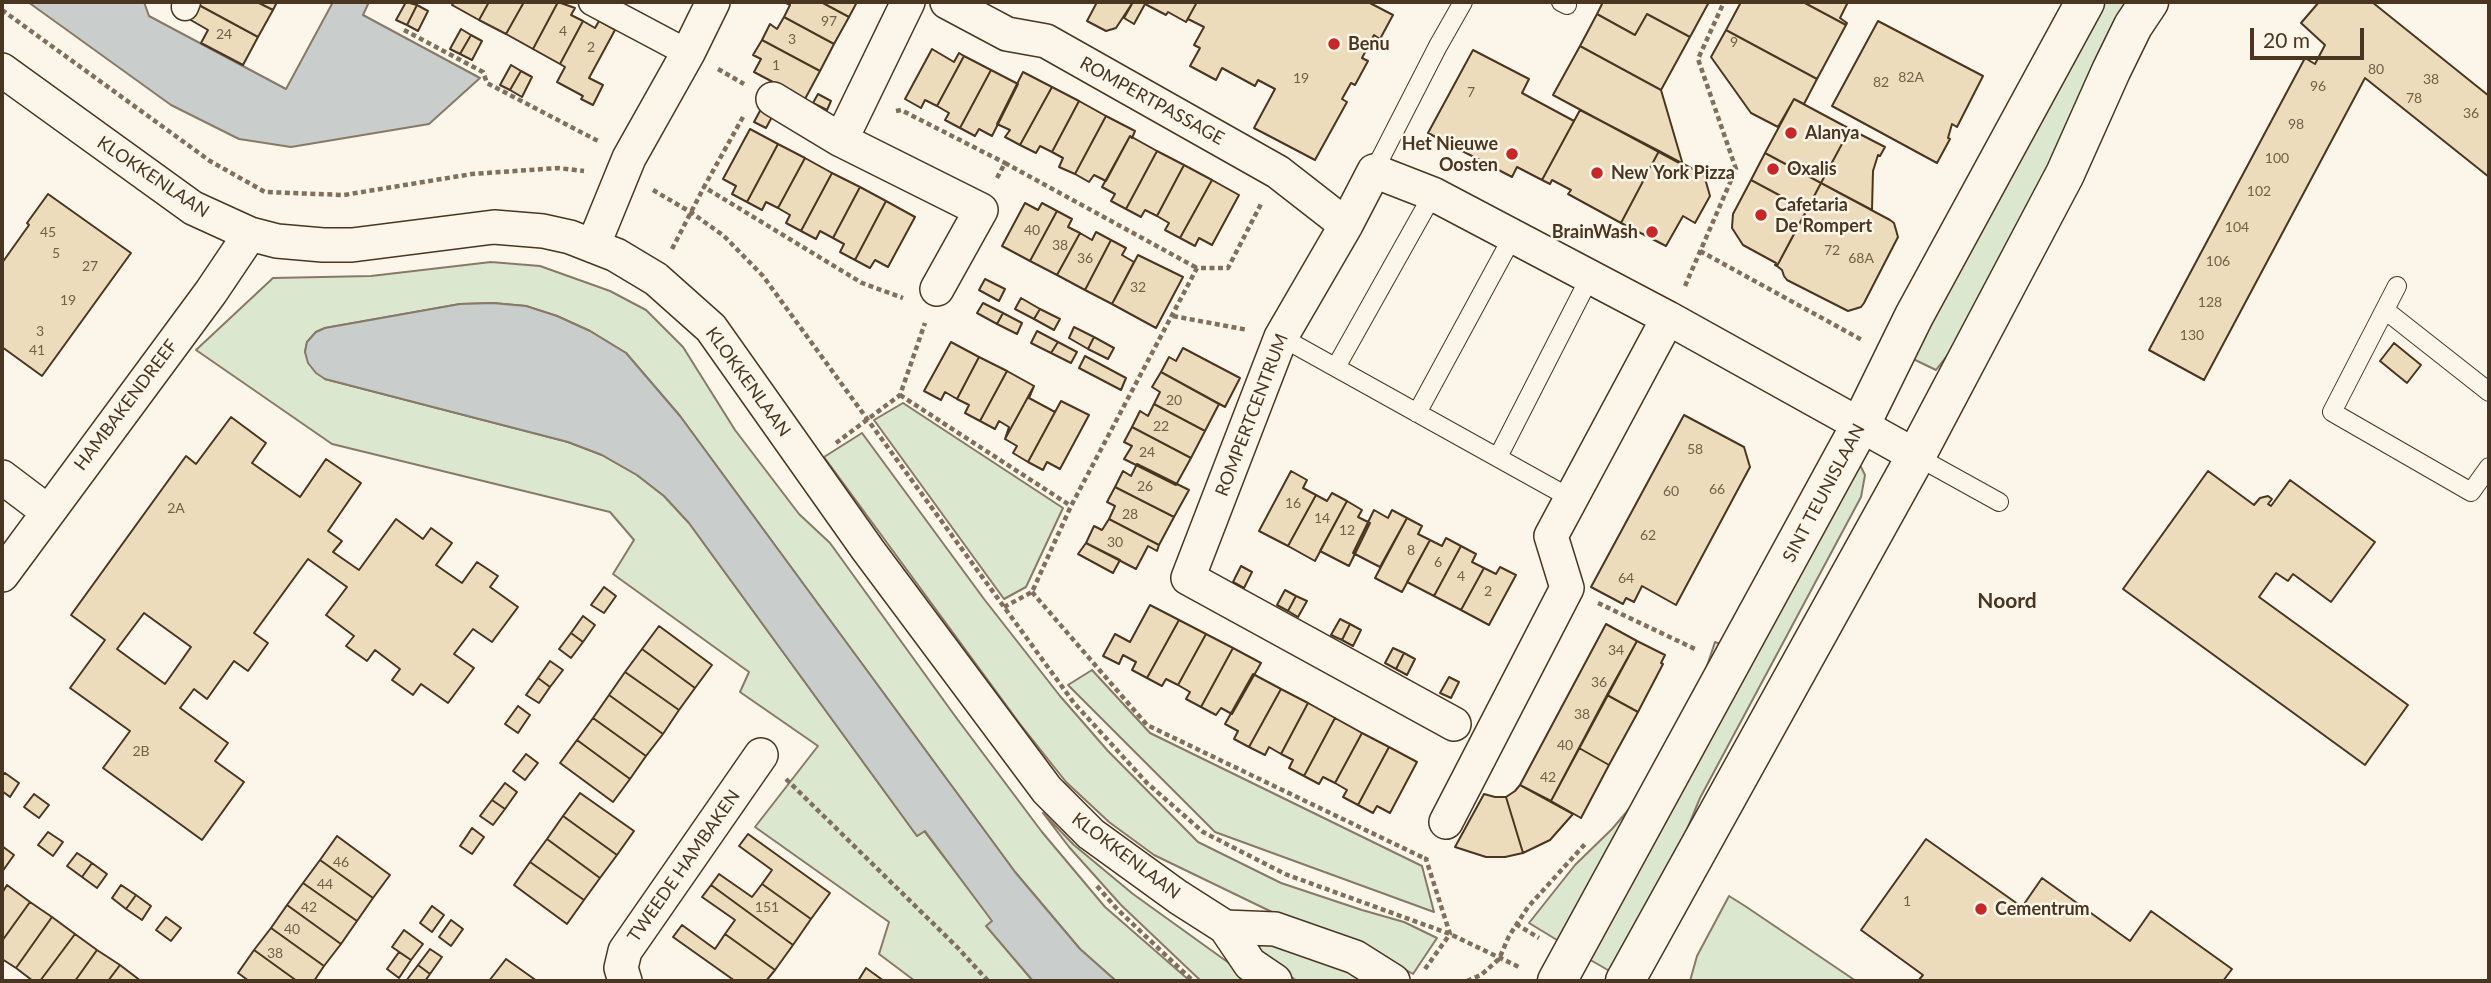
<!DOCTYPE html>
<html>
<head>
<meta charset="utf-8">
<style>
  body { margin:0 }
  #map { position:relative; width:2491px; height:983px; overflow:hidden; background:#fbf6e9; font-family:Lato,sans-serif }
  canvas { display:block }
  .frame { position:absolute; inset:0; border:4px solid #4a3520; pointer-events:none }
  .scale { position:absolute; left:2250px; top:28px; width:114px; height:32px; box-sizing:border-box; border:4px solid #4a3520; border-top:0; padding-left:9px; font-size:21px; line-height:24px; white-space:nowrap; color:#4a3520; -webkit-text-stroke:5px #fbf6e9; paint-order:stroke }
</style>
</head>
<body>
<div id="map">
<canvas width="2491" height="983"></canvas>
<div class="frame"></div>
<div class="scale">20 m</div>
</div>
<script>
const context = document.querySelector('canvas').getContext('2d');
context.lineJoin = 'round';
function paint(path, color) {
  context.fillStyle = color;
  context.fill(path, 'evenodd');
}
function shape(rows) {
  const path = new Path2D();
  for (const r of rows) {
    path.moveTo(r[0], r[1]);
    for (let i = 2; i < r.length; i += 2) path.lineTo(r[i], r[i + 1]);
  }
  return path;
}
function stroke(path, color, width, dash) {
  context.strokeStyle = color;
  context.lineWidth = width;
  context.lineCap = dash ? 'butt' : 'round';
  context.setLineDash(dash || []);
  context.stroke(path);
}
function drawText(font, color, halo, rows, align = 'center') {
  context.font = font + ' Lato,sans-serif';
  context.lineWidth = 5;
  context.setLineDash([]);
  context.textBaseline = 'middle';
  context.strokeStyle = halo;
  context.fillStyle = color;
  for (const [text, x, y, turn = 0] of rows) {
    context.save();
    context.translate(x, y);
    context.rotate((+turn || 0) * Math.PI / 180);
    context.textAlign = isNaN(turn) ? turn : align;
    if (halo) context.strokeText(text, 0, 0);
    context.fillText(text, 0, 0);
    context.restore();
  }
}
const green = shape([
  [2097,2,2136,2,1966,331,1936,370,1909,357,2097,2],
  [491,262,540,266,610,291,646,310,683,347,735,430,799,514,830,543,955,716,1042,832,1105,907,1190,981,1116,981,1080,949,1015,872,680,416,626,353,590,331,557,316,526,306,493,303,460,304,325,328,316,332,307,342,305,352,325,379,568,442,602,455,637,475,664,496,689,523,917,836,924,831,993,921,987,926,1033,981,915,981,879,954,889,922,755,827,818,746,740,692,749,672,613,574,634,540,610,512,332,444,196,350,273,278,371,276,491,262],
  [903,403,1063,508,1026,587,1004,599,874,420,903,403],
  [862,433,984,599,1060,696,1108,751,1198,842,1281,883,1362,910,1404,922,1437,938,1413,974,1352,939,1274,913,1154,855,1109,822,1066,782,1020,724,824,457,862,433],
  [1859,463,1865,475,1861,497,1700,798,1669,873,1613,973,1587,958,1859,463],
  [1715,642,1725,646,1562,943,1529,923,1575,865,1612,829,1636,801,1703,678,1715,642],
  [1092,670,1150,733,1422,866,1434,912,1215,832,1068,685,1092,670],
  [1043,813,1074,845,1133,894,1254,981,1201,981,1121,905,1069,847,1043,813],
  [1729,896,1745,906,1856,981,1690,981,1697,956,1729,896],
  [1267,942,1343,968,1367,981,1297,981,1262,956,1258,950,1259,946,1267,942]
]);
const water = shape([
  [28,2,144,2,149,16,286,89,333,2,369,2,363,15,480,78,429,124,291,147,239,139,171,105,28,2],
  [493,303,526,306,557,316,590,331,626,353,680,416,1015,872,1080,949,1116,981,1033,981,986,926,992,921,925,831,917,836,689,523,664,496,637,475,602,455,568,442,325,379,316,373,308,363,305,352,307,342,316,332,325,328,460,304,493,303]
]);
const building = shape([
  [199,2,257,2,273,10,258,37,197,4,199,2],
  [257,2,277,2,273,10,257,2],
  [406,2,417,5,407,25,396,20,406,2],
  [454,2,489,2,479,20,452,5,454,2],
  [489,2,524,2,506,34,479,20,489,2],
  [524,2,558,2,533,49,506,34,524,2],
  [558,2,575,8,571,15,583,21,560,64,533,49,558,2],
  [784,2,821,2,849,17,834,44,784,17,790,5,784,2],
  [821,2,857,2,849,17,821,2],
  [1093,2,1133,2,1116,28,1106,31,1087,21,1096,4,1093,2],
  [1133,2,1197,2,1186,22,1168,12,1166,15,1145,4,1134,24,1124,18,1133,2],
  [1197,2,1368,2,1393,15,1380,39,1374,35,1362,58,1368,61,1355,85,1351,83,1342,99,1347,102,1315,160,1254,128,1275,89,1258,80,1255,86,1222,68,1216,80,1190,66,1200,48,1194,45,1204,27,1188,19,1186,22,1197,2],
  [1603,2,1709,2,1690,37,1647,14,1635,35,1597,14,1603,2],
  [1741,2,1803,2,1846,25,1817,79,1726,30,1741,2],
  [1803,2,1848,2,1840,18,1847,23,1846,25,1803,2],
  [2319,2,2372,2,2489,96,2489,177,2365,78,2204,380,2149,350,2305,58,2315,64,2325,45,2301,23,2319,2],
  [197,4,258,37,243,65,201,43,208,30,189,19,197,4],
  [417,5,428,11,418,31,407,25,417,5],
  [1597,14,1635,35,1647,14,1690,37,1661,90,1580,46,1597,14],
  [784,17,834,44,820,71,762,40,770,24,777,29,784,17],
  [583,21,595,28,599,21,615,30,589,78,603,85,593,105,581,99,583,96,557,82,565,67,560,64,583,21],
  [1878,21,1983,76,1957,127,1952,124,1948,138,1950,139,1937,163,1832,106,1878,21],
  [461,29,471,35,460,54,450,49,461,29],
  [1726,30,1817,79,1804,104,1794,99,1778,127,1751,113,1711,57,1726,30],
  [471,35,482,41,472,60,460,54,471,35],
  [762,40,820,71,805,99,754,72,761,59,753,55,762,40],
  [1580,46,1661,90,1683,165,1553,95,1580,46],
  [932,49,954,62,959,53,964,56,937,106,925,100,921,108,905,99,932,49],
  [1473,50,1529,79,1522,93,1574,121,1542,180,1517,167,1512,177,1428,133,1473,50],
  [964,56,991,70,960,128,945,120,949,113,937,106,964,56],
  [511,65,521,71,510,90,500,85,511,65],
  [991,70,1018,84,992,136,979,129,975,136,960,128,991,70],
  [521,71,532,77,522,97,510,90,521,71],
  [1023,72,1052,87,1020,145,1005,137,1010,130,997,124,1023,72],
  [1052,87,1079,101,1052,152,1040,146,1036,153,1020,145,1052,87],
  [818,94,831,101,827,110,813,103,818,94],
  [1794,99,1850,129,1821,183,1765,153,1794,99],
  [1079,101,1106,116,1075,174,1059,167,1063,158,1052,152,1079,101],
  [761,109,773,115,766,128,754,122,761,109],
  [1580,110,1659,151,1621,223,1568,194,1571,190,1552,180,1550,184,1542,180,1580,110],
  [1106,116,1135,131,1132,138,1130,136,1106,181,1094,175,1089,182,1075,174,1106,116],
  [750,129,778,144,747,202,732,194,736,186,723,179,750,129],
  [1850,129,1885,147,1880,156,1878,155,1873,171,1872,210,1821,183,1850,129],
  [1130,136,1157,151,1126,209,1111,201,1115,194,1102,187,1130,136],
  [778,144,805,158,778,208,766,202,762,210,747,202,778,144],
  [1157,151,1184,165,1157,216,1145,210,1141,217,1126,209,1157,151],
  [1659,151,1704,175,1710,196,1695,223,1683,216,1666,246,1621,223,1659,151],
  [1765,153,1821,183,1807,210,1751,180,1765,153],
  [805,158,832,173,801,231,786,223,790,215,778,208,805,158],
  [1184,165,1212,180,1180,238,1165,230,1169,223,1157,216,1184,165],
  [832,173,860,187,833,238,820,231,816,239,801,231,832,173],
  [1212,180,1239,195,1212,245,1199,238,1195,246,1180,238,1212,180],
  [1751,180,1807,210,1777,266,1775,265,1776,263,1743,245,1732,228,1733,214,1751,180],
  [1821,183,1890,220,1894,223,1898,237,1864,303,1861,307,1848,311,1787,280,1784,276,1782,270,1777,266,1821,183],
  [860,187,886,201,855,260,840,252,844,244,833,238,860,187],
  [48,194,131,253,42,376,2,347,2,263,29,225,27,223,48,194],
  [886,201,915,217,888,267,875,260,870,268,855,260,886,201],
  [1025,203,1038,210,1042,203,1057,211,1030,261,1002,246,1025,203],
  [1057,211,1072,219,1068,227,1080,233,1057,275,1030,261,1057,211],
  [1096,232,1111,240,1085,290,1057,275,1080,233,1092,240,1096,232],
  [1111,240,1126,248,1122,255,1134,262,1112,304,1085,290,1111,240],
  [1138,255,1183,277,1156,328,1112,304,1138,255],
  [985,279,1005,289,999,301,979,290,985,279],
  [1021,298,1040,309,1034,319,1015,309,1021,298],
  [983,303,1003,313,997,324,977,313,983,303],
  [1040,309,1060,319,1054,330,1034,319,1040,309],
  [1003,313,1022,323,1017,334,997,324,1003,313],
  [1074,327,1094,337,1088,349,1069,338,1074,327],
  [1037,331,1058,342,1051,353,1031,343,1037,331],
  [1094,337,1114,348,1108,359,1088,349,1094,337],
  [951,342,979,357,957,399,945,392,941,400,924,391,951,342],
  [1058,342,1077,352,1071,363,1051,353,1058,342],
  [2394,343,2421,365,2407,383,2380,361,2394,343],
  [1183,348,1240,378,1225,407,1161,372,1169,357,1176,361,1183,348],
  [1085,356,1126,378,1121,390,1079,368,1085,356],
  [979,357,1007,371,980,421,965,413,969,405,957,399,979,357],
  [1007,371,1034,386,1005,439,1009,427,999,421,995,429,980,421,1007,371],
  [1161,372,1219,404,1205,431,1154,404,1160,392,1152,387,1161,372],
  [1034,386,1029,398,1055,412,1028,462,1013,453,1017,446,1005,439,1034,386],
  [1061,401,1089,415,1060,469,1047,462,1043,470,1028,462,1061,401],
  [1154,404,1205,431,1191,458,1132,427,1140,411,1148,416,1154,404],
  [1684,415,1744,447,1750,467,1676,605,1642,586,1634,602,1626,598,1623,604,1591,587,1684,415],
  [231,417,266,443,252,463,300,497,326,459,361,483,328,531,342,541,333,552,359,570,396,519,423,539,431,528,452,543,436,565,462,583,477,562,498,576,490,587,518,607,492,642,473,629,454,654,474,668,448,703,421,684,413,695,392,680,400,669,375,650,367,661,346,646,354,636,326,615,347,587,308,559,254,633,268,643,248,671,234,661,207,699,194,689,180,708,228,743,215,761,244,782,202,840,103,768,130,731,70,688,105,640,71,615,186,456,196,464,231,417],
  [144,613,191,647,165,684,117,649,144,613],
  [1132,427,1191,458,1176,485,1124,459,1132,446,1124,442,1132,427],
  [1137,464,1189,490,1174,517,1115,487,1123,471,1131,476,1137,464],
  [1291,471,1307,480,1303,488,1316,495,1288,546,1259,531,1291,471],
  [2208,471,2254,505,2260,498,2268,496,2272,499,2268,504,2271,506,2290,480,2375,542,2331,602,2293,574,2288,581,2276,573,2259,597,2408,705,2365,765,2123,589,2208,471],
  [1115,487,1174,517,1159,545,1109,519,1115,506,1107,502,1115,487],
  [1332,493,1347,501,1315,561,1288,546,1316,495,1327,501,1332,493],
  [1347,501,1362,510,1358,517,1370,523,1349,566,1320,551,1347,501],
  [1374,510,1388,518,1392,510,1407,518,1380,567,1353,553,1374,510],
  [1407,518,1422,526,1418,534,1430,540,1402,592,1375,578,1407,518],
  [1109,519,1159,545,1157,551,1148,546,1136,569,1086,543,1094,526,1102,530,1109,519],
  [1446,538,1461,546,1434,596,1407,582,1430,540,1442,546,1446,538],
  [1086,543,1120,560,1113,573,1078,554,1086,543],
  [1461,546,1476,554,1472,562,1484,568,1461,610,1434,596,1461,546],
  [1241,566,1252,572,1244,588,1233,582,1241,566],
  [1500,567,1516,575,1489,625,1461,610,1484,568,1496,574,1500,567],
  [604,587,616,596,604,613,591,605,604,587],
  [1285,590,1296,596,1288,611,1277,605,1285,590],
  [1296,596,1307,601,1298,617,1288,611,1296,596],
  [1150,605,1179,620,1147,678,1132,670,1136,662,1123,655,1119,664,1103,656,1115,634,1130,642,1150,605],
  [583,616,595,625,583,642,571,633,583,616],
  [1340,619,1350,624,1342,640,1331,635,1340,619],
  [1179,620,1206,634,1178,685,1166,679,1162,686,1147,678,1179,620],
  [1350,624,1361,630,1353,646,1342,640,1350,624],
  [1606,624,1637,641,1551,801,1520,785,1606,624],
  [659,626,712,665,695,688,642,649,659,626],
  [571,633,583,642,571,658,559,649,571,633],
  [1206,634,1233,648,1201,707,1186,699,1190,692,1178,685,1206,634],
  [1637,641,1665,655,1661,663,1663,664,1638,712,1607,695,1637,641],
  [1233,648,1261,663,1232,714,1221,708,1216,715,1201,707,1233,648],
  [1393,648,1404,653,1396,669,1385,663,1393,648],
  [642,649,695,688,679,710,625,672,642,649],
  [1404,653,1415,659,1407,675,1396,669,1404,653],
  [550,661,563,670,550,687,538,678,550,661],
  [625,672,679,710,663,734,609,695,625,672],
  [1253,674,1281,689,1249,747,1234,739,1238,731,1225,724,1253,674],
  [1449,677,1459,682,1451,698,1440,693,1449,677],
  [538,678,550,687,539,703,526,695,538,678],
  [1281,689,1308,703,1281,754,1269,747,1265,755,1249,747,1281,689],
  [609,695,663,734,646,756,593,718,609,695],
  [1607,695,1638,712,1609,765,1579,748,1607,695],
  [1308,703,1335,718,1304,776,1289,768,1293,760,1281,754,1308,703],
  [518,706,530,715,518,733,505,724,518,706],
  [593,718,646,756,630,779,577,740,593,718],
  [1335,718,1362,733,1335,783,1323,777,1319,784,1304,776,1335,718],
  [1362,733,1389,747,1358,805,1343,797,1347,790,1335,783,1362,733],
  [577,740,630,779,613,802,560,763,577,740],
  [1389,747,1417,762,1390,813,1377,806,1373,813,1358,805,1389,747],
  [1579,748,1609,765,1581,818,1551,801,1579,748],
  [526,754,538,763,525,780,513,771,526,754],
  [5,773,19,783,10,797,2,791,2,776,5,773],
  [505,783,517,792,505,809,492,800,505,783],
  [1520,785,1573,814,1550,840,1523,853,1506,797,1515,791,1520,785],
  [580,793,634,831,617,855,563,816,580,793],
  [34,794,49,805,39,818,24,807,34,794],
  [1484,794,1495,797,1506,797,1523,853,1505,857,1486,857,1455,847,1484,794],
  [492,800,505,809,493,825,480,816,492,800],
  [563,816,617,855,600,878,547,839,563,816],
  [472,828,484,837,472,854,460,846,472,828],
  [48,832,63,842,53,856,38,845,48,832],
  [748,834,830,893,811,919,762,884,772,870,739,846,748,834],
  [337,836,390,875,373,898,320,860,337,836],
  [547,839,600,878,584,900,530,862,547,839],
  [1926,839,2022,907,2042,878,2130,941,2151,911,2232,969,2223,981,1918,981,1923,975,1861,930,1926,839],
  [2,846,14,855,2,872,2,846],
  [77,853,92,863,82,877,67,866,77,853],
  [320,860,373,898,357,921,303,883,320,860],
  [530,862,584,900,567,924,514,885,530,862],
  [92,863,107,874,97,888,82,877,92,863],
  [719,874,752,897,762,884,811,919,793,945,711,885,719,874],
  [303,883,357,921,341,944,287,905,303,883],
  [7,885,30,902,2,941,2,893,7,885],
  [121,885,136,895,126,909,112,898,121,885],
  [711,885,793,945,775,970,725,934,735,920,702,897,711,885],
  [136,895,151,906,142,920,126,909,136,895],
  [30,902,52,917,16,968,2,959,2,941,30,902],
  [287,905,341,944,324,966,271,928,287,905],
  [432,906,444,915,432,932,420,923,432,906],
  [52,917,75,934,40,981,33,981,16,968,52,917],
  [166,917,181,928,171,941,156,930,166,917],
  [451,920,463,929,451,946,439,937,451,920],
  [682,925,715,949,725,934,775,970,766,981,735,981,673,937,682,925],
  [271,928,324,966,314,981,297,981,254,950,271,928],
  [404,930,423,944,411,960,392,947,404,930],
  [75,934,97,950,75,981,40,981,75,934],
  [430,949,442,957,430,974,418,965,430,949],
  [97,950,120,965,108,981,75,981,97,950],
  [254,950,297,981,249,981,238,973,254,950],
  [399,952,411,960,399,978,387,969,399,952],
  [506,959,537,981,489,981,506,959],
  [120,965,141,981,108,981,120,965],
  [418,965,430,974,425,981,406,981,418,965],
  [866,968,884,981,858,981,866,968]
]);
const path = shape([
  [2,10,210,161,265,192,344,195,472,174,558,168,584,171],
  [404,30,483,72,487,83,598,141],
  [718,69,744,84],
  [896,111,901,110,1005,163],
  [743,117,704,187,862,283,903,298],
  [997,178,1005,163,1197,268],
  [653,190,692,213,724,236,763,276,1074,703,1147,783,1203,832,1285,874,1450,934,1521,968],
  [672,249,704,187],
  [1700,251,1862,340],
  [1685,286,1736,169,1698,59,1724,2],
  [1173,316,1248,330],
  [900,395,1071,506],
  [836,443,900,395,925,323],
  [1032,592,1147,725,1426,859],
  [1598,603,1695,649],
  [1004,607,1032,592,1071,506,1197,268,1228,268,1261,204],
  [786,779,958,948,988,981],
  [1097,886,1117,909,1193,981],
  [1516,924,1539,938],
  [1425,969,1450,934,1426,859,1427,857],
  [1467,981,1481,975,1499,959,1509,936,1528,907,1585,844]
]);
const service = shape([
  [1561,2,1567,5],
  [1374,171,1438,46,1463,2],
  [2397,286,2332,412,2471,492,2489,467],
  [2385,310,2489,392],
  [1281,337,1572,499],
  [1336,367,1433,194],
  [1417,413,1513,236],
  [1916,456,1999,502],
  [1498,457,1590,277]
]);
const pedestrian = shape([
  [592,2,688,53],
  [185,7,187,2]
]);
const minor = shape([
  [947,2,1007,34,1046,41,1278,172,1346,225],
  [2,70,193,208,250,234,277,241,323,245,352,245,494,227,543,231,570,237,616,255,656,279,711,328,868,550,1047,790,1091,834,1178,897,1225,927,1250,964,1275,981],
  [773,99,841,140,981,210,937,289],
  [841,140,908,2],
  [593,246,629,158,688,53,713,2],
  [2,477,47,511],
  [2,575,211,292,250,234],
  [1454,724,1188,578,1281,337,1346,225,1374,171,1433,194,1668,318,1916,456],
  [1446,822,1567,588,1551,536,1668,318],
  [1225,927,1275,929,1355,957,1393,981],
  [625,981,621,968,625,951,761,755]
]);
const tertiary = shape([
  [1557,981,1860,426,1914,316,2085,2],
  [1625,981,1916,456,2065,174,2111,71,2133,26,2149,2]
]);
const markers = [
  [1334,44,7,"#c62828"],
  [1791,133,7,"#c62828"],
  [1512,154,7,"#c62828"],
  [1773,169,7,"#c62828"],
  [1597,173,7,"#c62828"],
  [1761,215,7,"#c62828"],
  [1652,232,7,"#c62828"],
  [1981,909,7,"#c62828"]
];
const numberNames = [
  ["97",829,21],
  ["4",563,31],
  ["24",224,34],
  ["3",792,39],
  ["9",1734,42],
  ["2",591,47],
  ["1",776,65],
  ["80",2376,69],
  ["82A",1911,77],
  ["19",1301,78],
  ["38",2431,79],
  ["82",1881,82],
  ["96",2318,86],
  ["7",1471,92],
  ["78",2414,98],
  ["36",2471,113],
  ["98",2296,124],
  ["100",2277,158],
  ["102",2259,191],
  ["104",2237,227],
  ["40",1032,230],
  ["45",48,232],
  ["38",1060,245],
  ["72",1832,250],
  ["5",56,253],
  ["36",1085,258],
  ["68A",1861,258],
  ["106",2218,261],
  ["27",90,266],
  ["32",1138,287],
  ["19",68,300],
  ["128",2210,302],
  ["3",40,331],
  ["130",2192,335],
  ["41",37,350],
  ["20",1174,400],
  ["22",1161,426],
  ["58",1695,449],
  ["24",1147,452],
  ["26",1145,486],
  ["66",1717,489],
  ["60",1671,491],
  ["16",1293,503],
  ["2A",176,508],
  ["28",1130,514],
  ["14",1322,518],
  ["12",1347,530],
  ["62",1648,535],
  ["30",1115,542],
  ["8",1411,550],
  ["6",1438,562],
  ["4",1461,576],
  ["64",1626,578],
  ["2",1488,591],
  ["34",1616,650],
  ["36",1599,682],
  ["38",1582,714],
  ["40",1565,745],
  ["2B",141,751],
  ["42",1548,777],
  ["46",341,862],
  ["44",325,884],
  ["1",1907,901],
  ["42",309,907],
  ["151",767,907],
  ["40",292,929],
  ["38",275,953]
];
const poiNames = [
  ["Benu",1348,44],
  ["Alanya",1805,133],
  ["Het Nieuwe",1498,144,"right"],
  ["Oosten",1498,165,"right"],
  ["Oxalis",1787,169],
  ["New York Pizza",1611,173],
  ["Cafetaria",1775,205],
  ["De Rompert",1775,226],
  ["BrainWash",1638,232,"right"],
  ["Cementrum",1995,909]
];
const streetNames = [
  ["ROMPERTPASSAGE",1152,101,29],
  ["KLOKKENLAAN",153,177,34],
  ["KLOKKENLAAN",748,382,54],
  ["HAMBAKENDREEF",126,405,-53],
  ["ROMPERTCENTRUM",1252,415,-69],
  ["SINT TEUNISLAAN",1824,493,-62],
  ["KLOKKENLAAN",1126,856,37],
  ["TWEEDE HAMBAKEN",684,866,-55]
];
const quarterNames = [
  ["Noord",2007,601]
];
paint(green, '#dce7d0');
stroke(green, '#887966', 2);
paint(water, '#c9cecd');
stroke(water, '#887966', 2);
paint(building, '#ecdcbc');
stroke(building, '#4a3520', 2);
stroke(service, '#4a3520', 20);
stroke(pedestrian, '#4a3520', 29);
stroke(minor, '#4a3520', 36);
stroke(tertiary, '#4a3520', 41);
stroke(path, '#7f6f5c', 4.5, [5, 3.5]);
stroke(service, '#fbf6e9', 18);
stroke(pedestrian, '#fbf6e9', 26);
stroke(minor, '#fbf6e9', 33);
stroke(tertiary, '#fbf6e9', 38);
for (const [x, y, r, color] of markers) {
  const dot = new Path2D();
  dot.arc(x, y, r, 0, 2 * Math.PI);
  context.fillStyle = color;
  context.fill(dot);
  stroke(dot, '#fbf6e9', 2.5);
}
drawText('14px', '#725f47', null, numberNames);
drawText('bold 18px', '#4a3520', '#fbf6e9', poiNames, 'left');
drawText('18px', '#4a3520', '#fbf6e9', streetNames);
drawText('bold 21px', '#4a3520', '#fbf6e9', quarterNames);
</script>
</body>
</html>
